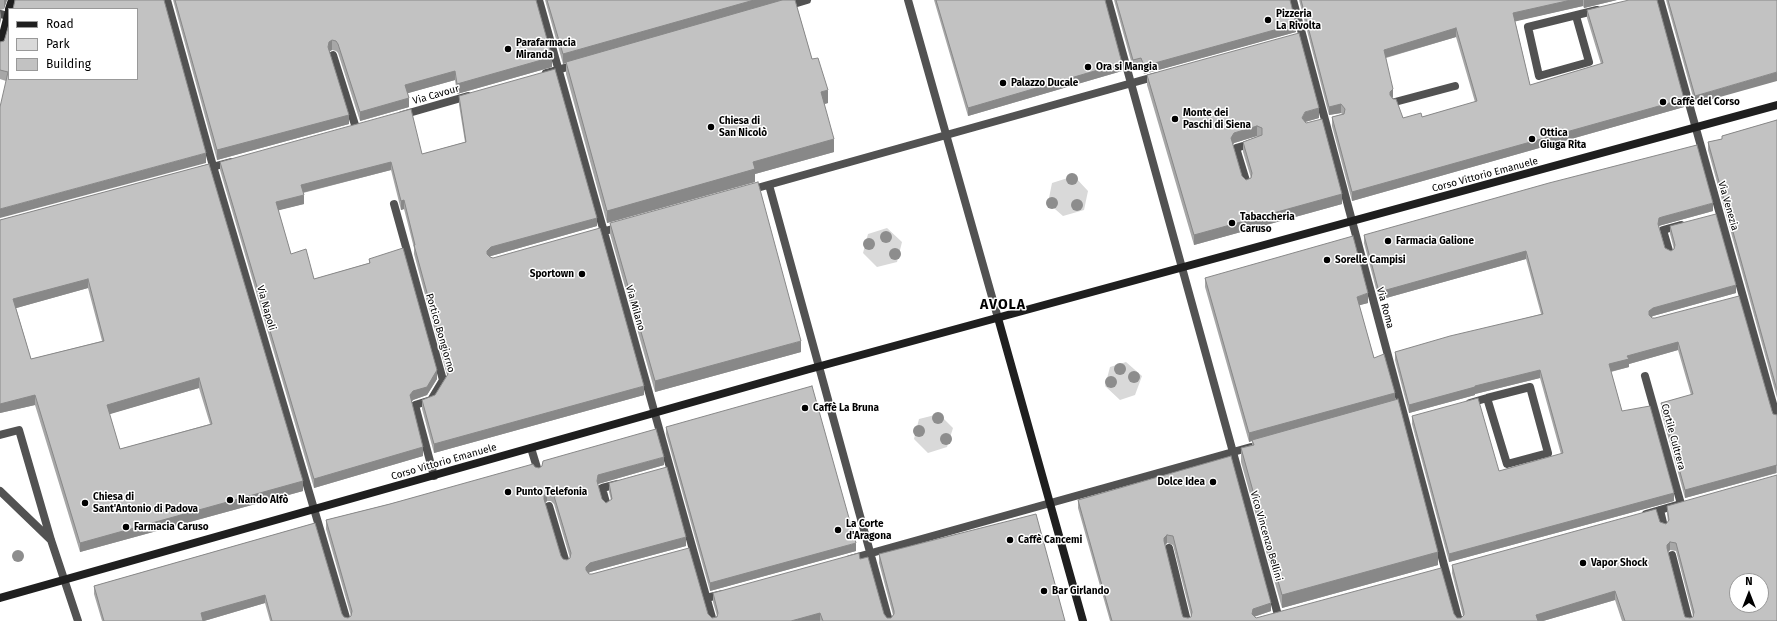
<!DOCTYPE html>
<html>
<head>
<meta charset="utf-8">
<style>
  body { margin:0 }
  #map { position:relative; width:1777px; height:621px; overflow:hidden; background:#fff; font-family:"Fira Sans",sans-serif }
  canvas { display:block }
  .legend { position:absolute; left:8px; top:8px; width:130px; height:72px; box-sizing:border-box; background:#fff; border:1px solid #999; margin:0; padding:5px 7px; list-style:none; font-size:12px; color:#000 }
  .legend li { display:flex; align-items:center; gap:8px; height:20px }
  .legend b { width:20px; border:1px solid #999 }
  .north { position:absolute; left:1729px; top:573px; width:40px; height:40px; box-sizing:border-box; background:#fff; border:1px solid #999; border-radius:50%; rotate:0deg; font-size:11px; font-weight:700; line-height:16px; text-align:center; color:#000 }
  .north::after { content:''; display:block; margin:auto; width:14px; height:18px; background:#000; clip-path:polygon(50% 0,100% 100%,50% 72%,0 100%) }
</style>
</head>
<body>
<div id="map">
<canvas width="1777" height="621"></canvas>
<ul class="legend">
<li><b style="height:5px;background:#1f1f1f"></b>Road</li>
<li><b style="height:11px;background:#d9d9d9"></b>Park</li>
<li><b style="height:11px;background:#c2c2c2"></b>Building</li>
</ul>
<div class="north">N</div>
</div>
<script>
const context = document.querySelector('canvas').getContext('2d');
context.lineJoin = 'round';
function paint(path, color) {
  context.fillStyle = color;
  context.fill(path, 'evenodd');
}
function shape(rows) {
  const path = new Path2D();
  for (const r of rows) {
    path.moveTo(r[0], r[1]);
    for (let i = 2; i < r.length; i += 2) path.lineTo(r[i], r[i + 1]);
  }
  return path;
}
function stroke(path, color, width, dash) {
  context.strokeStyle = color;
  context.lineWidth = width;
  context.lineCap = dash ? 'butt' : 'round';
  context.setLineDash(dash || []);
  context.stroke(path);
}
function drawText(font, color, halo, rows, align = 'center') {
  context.font = font + ' "Fira Sans",sans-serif';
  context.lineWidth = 3;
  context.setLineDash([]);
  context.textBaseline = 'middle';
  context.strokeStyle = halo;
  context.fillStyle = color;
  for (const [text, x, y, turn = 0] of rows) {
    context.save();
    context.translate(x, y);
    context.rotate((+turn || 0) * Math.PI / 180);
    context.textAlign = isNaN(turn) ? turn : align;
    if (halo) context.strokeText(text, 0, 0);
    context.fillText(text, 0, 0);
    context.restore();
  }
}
const green = shape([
  [1074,176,1088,191,1084,210,1063,216,1048,203,1052,183],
  [887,228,902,242,897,262,877,267,863,253,868,234],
  [1126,362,1142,376,1135,395,1120,400,1105,386,1110,367],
  [939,414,953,428,947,447,928,453,914,439,919,419]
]);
const street = shape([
  [167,0,213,166,347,621],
  [539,0,713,621],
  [908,0,998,318],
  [1108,0,1278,615],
  [1293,0,1459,621],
  [1660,0,1777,418],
  [787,6,807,0],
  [0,14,8,16],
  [1576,16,1589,62,1539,76,1528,27,1597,10],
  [333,55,356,128],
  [546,73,575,65],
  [1395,102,1455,86],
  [402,115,468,96],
  [201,170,231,162],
  [1247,184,1236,148,1253,143],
  [769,185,889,621],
  [750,190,1157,76],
  [394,204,443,380,431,400,415,405,434,476],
  [590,235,620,227],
  [1670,254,1663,230,1681,225],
  [1645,376,1681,504],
  [1470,403,1487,398,1530,387,1548,453,1507,464,1487,398],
  [0,435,19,430,51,540,78,621],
  [531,448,538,471],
  [0,491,50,539],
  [549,506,566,563],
  [607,506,602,488,618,484],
  [1660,510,1664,527],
  [1646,514,1677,505],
  [1169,548,1187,621],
  [1672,555,1689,621],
  [850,559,1251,447],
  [706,598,723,594]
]);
const secondary = shape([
  [9,9,12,0],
  [0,46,9,11],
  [998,318,1083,621],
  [0,598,806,370,1777,105]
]);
const trees = [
  [1072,179],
  [1052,203],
  [1077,205],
  [886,237],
  [869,244],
  [895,254],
  [1120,369],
  [1134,377],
  [1111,382],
  [938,418],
  [919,431],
  [946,439],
  [18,556]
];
const wall = shape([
  [0,0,7,0,4,9,0,10],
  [173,0,536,0,552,67,457,94,455,80,408,93,409,107,360,121,338,53,336,51,332,50,329,51,349,124,217,160],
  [545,0,795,0,812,59,828,103,824,104,834,152,755,174,755,182,607,223,566,74,566,63,563,64],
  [934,0,1105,0,1122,71,968,116],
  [1114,0,1290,0,1296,32,1144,74,1141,67,1133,68],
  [1299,0,1617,0,1584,8,1583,6,1515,21,1530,85,1601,64,1587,18,1587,10,1684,107,1352,201,1332,126,1332,117,1342,114,1341,113,1329,115],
  [1456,37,1475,102,1422,117,1403,118,1392,98,1393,97,1386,58],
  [1666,0,1777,0,1695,104],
  [0,42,206,163,6,81,0,79],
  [1147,75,1319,118,1305,122,1342,204,1194,245,1147,85],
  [1257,136,1258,136,1243,142,1243,152,1251,178,1246,180,1242,176,1233,145,1234,143],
  [459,96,597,226,491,256,489,257,644,395,434,453,422,409,422,400,435,395,447,375,414,254,414,248,404,209,401,210,391,170,303,193,304,204,278,210,291,254,314,279,369,263,369,259,437,379,427,395,413,400,411,402,423,456,314,488,220,170,220,162,422,154,465,142,459,105],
  [1777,120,1777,398,1708,150,1708,142,1722,139,1722,136],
  [209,164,303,491,80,552,35,405,0,413,0,220],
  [88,288,102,341,31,359,16,308],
  [199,388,210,424,120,449,109,414],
  [1713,211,1662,225,1659,226,1665,248,1671,251,1674,249,1670,234,1670,226,1736,293,1653,316,1651,317,1772,411,1773,414,1777,415,1777,473,1685,498,1661,411,1661,403,1691,395,1678,350,1629,364,1629,367,1611,372,1622,411,1674,501,1449,562,1412,424,1412,416,1499,471,1561,454,1540,378,1475,394,1475,395,1409,413,1395,360,1395,352,1541,314,1526,259,1379,300,1364,243,1364,235],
  [610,223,801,352,655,392,610,234],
  [1205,278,1368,303,1359,305,1374,358,1395,400,1438,565,1282,608,1241,462,1241,448,1252,445,1252,441,1249,442,1205,287],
  [666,427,856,551,710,591,666,434],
  [1231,456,1271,611,1254,617,1256,618,1454,614,1457,618,1461,618,1463,616,1452,573,1452,565,1660,522,1666,524,1668,522,1667,514,1667,506,1777,621,1622,621,1615,600,1543,621,1110,621,1078,508,1078,500],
  [1167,543,1173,545,1191,616,1191,617,1188,618,1183,617,1182,614,1165,545],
  [1670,550,1676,551,1693,616,1693,617,1690,618,1685,617,1684,614,1668,552],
  [664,465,598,484,598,485,602,499,606,503,611,500,609,492,609,483,686,546,590,572,588,573,589,574,708,614,712,618,717,616,713,602,713,593,860,559,884,614,887,618,891,618,893,615,879,563,879,554,1065,621,270,621,265,603,204,621,102,621,94,594,94,586,315,523,342,614,344,617,348,618,351,616,326,529,326,520,535,467,539,468],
  [547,501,551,501,554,504,570,558,567,560,563,559,561,556,545,503]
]);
const shadedWall = shape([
  [4,0,7,0,4,9],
  [754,0,787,0,563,64,563,54],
  [1571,0,1583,0,1583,6,1513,22,1513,13],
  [1584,0,1617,0,1584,8],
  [1,10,1,20,0,24,0,15],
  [1296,24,1296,32,1144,74,1144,66],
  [1456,28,1456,37,1384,58,1384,50],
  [332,40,332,50,329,52,328,47,329,42],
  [552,57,552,67,457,94,457,84],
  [1122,63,1122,71,968,116,968,108],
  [455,71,455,80,405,94,405,85],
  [1777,72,1777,81,1695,104,1695,96],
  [1393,89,1393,97,1390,100,1390,92],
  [828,90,828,103,821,105,821,92],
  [409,98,409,107,360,121,360,112],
  [1684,99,1684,107,1352,201,1352,192],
  [1341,104,1341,113,1329,115,1329,107],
  [1319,108,1319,118,1305,122,1302,118,1305,112],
  [349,115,349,124,217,160,217,150],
  [1257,126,1257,136,1234,143,1231,147,1231,138,1234,133],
  [834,139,834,152,755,174,755,182,607,223,607,211,753,162],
  [206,153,206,163,0,218,0,209],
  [391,162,391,170,301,193,301,185],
  [1342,194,1342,204,1194,245,1194,235],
  [304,195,304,204,276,211,276,202],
  [404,200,404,209,401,210,401,201],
  [1713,203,1713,211,1662,225,1659,226,1658,224,1659,218,1662,217],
  [597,218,597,226,491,256,487,259,487,251,491,247],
  [1526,251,1526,259,1379,300,1379,292],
  [88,279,88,288,13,309,13,299],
  [1736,285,1736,293,1653,316,1649,319,1649,311,1653,308],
  [1368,293,1368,303,1357,306,1357,297],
  [801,341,801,352,655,392,655,381],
  [1678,342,1678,350,1629,364,1629,367,1609,372,1609,364,1627,356],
  [437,370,437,379,427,395,413,400,410,404,410,395,413,391],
  [1540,370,1540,378,1475,394,1475,395,1409,413,1409,405,1475,386],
  [199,378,199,388,107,415,107,405],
  [644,386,644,395,434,453,434,444],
  [1395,393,1395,402,1252,440,1252,441,1249,442,1249,433],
  [35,395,35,405,0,413,0,404],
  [423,447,423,456,314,488,314,479],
  [664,457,664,465,598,484,597,489,597,481,598,475],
  [1776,465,1776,473,1685,498,1685,490],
  [303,481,303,491,80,552,80,543],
  [547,492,547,501,544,504,544,496],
  [1674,493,1674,501,1449,562,1449,554],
  [1167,535,1167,543,1164,546,1164,538],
  [686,537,686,546,590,572,586,575,586,567,590,563],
  [1670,542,1670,550,1667,553,1667,545],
  [856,543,856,551,710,591,710,583],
  [1438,552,1438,565,1282,608,1282,595],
  [1615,591,1615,600,1543,621,1536,621,1536,615],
  [265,595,265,603,204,621,201,621,201,613],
  [1271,603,1271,611,1253,617,1252,614,1253,609],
  [820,613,820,621,791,621]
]);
const building = shape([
  [15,0,164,0,206,153,0,209,0,107,8,72,0,70,0,42,4,41,5,38,9,24,9,79,137,79,137,9,13,9,15,0],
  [175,0,536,0,552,57,457,84,455,71,405,85,409,98,360,112,338,44,336,41,332,40,329,42,328,47,349,115,217,150,175,0],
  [547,0,754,0,563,54,547,0],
  [782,0,795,0,812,59,818,58,828,90,821,92,834,139,753,162,755,169,607,211,566,62,782,0],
  [936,0,1105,0,1122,63,968,108,936,0],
  [1116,0,1290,0,1296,24,1144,66,1141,58,1133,60,1116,0],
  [1301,0,1571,0,1513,13,1530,85,1603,63,1587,10,1629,0,1657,0,1684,99,1352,192,1332,117,1344,114,1345,109,1341,104,1329,107,1301,0],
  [1456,28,1477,101,1422,117,1421,113,1403,118,1396,99,1393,99,1390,95,1390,92,1393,89,1384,50,1456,28],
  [1668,0,1777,0,1777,72,1695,96,1668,0],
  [1299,33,1319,108,1305,112,1302,118,1306,123,1322,119,1342,194,1194,235,1147,75,1299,33],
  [1257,126,1262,128,1262,135,1243,142,1252,173,1251,178,1246,180,1242,176,1231,138,1234,133,1257,126],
  [555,69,597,218,491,247,487,251,487,254,490,257,493,258,600,228,644,386,434,444,422,400,435,395,448,374,448,370,414,245,415,245,404,200,401,201,391,162,301,185,304,195,276,202,291,254,306,249,314,279,370,263,369,259,403,248,437,370,427,387,413,391,410,395,423,447,314,479,220,162,411,109,422,154,466,142,459,96,555,69],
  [1777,120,1777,390,1708,142,1722,139,1722,136,1777,120],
  [1697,145,1713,203,1662,217,1659,218,1658,224,1665,248,1671,251,1674,249,1675,245,1670,226,1716,214,1736,285,1653,308,1649,311,1649,315,1652,318,1655,318,1739,296,1772,411,1773,414,1777,415,1777,465,1685,490,1661,403,1693,394,1678,342,1627,356,1629,359,1609,364,1622,411,1650,406,1674,493,1449,554,1412,416,1478,398,1499,471,1563,453,1540,370,1475,386,1475,387,1409,405,1395,352,1450,336,1543,314,1526,251,1379,292,1364,235,1549,183,1697,145],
  [209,164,303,481,80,543,35,395,0,404,0,220,209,164],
  [88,279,104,341,31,359,13,299,88,279],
  [199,378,212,424,120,449,107,405,199,378],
  [758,182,801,341,655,381,610,223,758,182],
  [1353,236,1368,293,1357,297,1374,358,1384,354,1395,393,1249,433,1205,278,1353,236],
  [812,386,856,543,710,583,666,427,812,386],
  [1398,399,1438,552,1282,595,1241,448,1254,445,1252,440,1398,399],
  [656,429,664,457,598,475,597,481,602,499,606,503,612,499,609,483,667,467,686,537,590,563,586,567,586,570,589,574,592,574,689,548,708,614,712,618,717,617,718,613,713,593,859,553,860,559,868,557,884,614,887,618,891,618,894,614,894,611,879,554,1036,514,1065,621,823,621,820,613,791,621,272,621,265,595,201,613,203,621,104,621,94,586,315,523,342,614,344,617,348,618,351,616,352,611,326,520,390,504,533,464,535,467,539,468,542,466,543,461,656,429],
  [547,492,551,492,554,496,571,553,570,558,567,560,563,559,561,556,544,499,544,496,547,492],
  [1231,456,1271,603,1253,609,1252,614,1256,618,1441,568,1454,614,1457,618,1461,618,1464,615,1464,612,1452,565,1656,509,1660,522,1666,524,1669,520,1667,506,1777,475,1777,621,1625,621,1615,591,1536,615,1538,621,1112,621,1078,500,1231,456],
  [1167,535,1173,536,1192,612,1191,617,1188,618,1183,617,1182,614,1164,541,1164,538,1167,535],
  [1670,542,1676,543,1694,612,1693,617,1690,618,1685,617,1684,614,1667,548,1667,545,1670,542],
  [1737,581,1761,581,1761,605,1737,605,1737,581]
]);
const markers = [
  [1268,20,4,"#000"],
  [508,49,4,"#000"],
  [1088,67,4,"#000"],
  [1003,83,4,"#000"],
  [1663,102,4,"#000"],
  [1175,119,4,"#000"],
  [711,127,4,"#000"],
  [1532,139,4,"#000"],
  [1232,223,4,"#000"],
  [1388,241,4,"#000"],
  [1327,260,4,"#000"],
  [582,274,4,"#000"],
  [805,408,4,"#000"],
  [1213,482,4,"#000"],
  [508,492,4,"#000"],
  [230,500,4,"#000"],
  [85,503,4,"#000"],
  [126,527,4,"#000"],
  [838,530,4,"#000"],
  [1010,540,4,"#000"],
  [1583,563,4,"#000"],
  [1044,591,4,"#000"]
];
const poiNames = [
  ["Pizzeria",1276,14],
  ["La Rivolta",1276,26],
  ["Parafarmacia",516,43],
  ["Miranda",516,55],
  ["Ora si Mangia",1096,67],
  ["Palazzo Ducale",1011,83],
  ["Caffè del Corso",1671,102],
  ["Monte dei",1183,113],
  ["Paschi di Siena",1183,125],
  ["Chiesa di",719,121],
  ["San Nicolò",719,133],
  ["Ottica",1540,133],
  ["Giuga Rita",1540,145],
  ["Tabaccheria",1240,217],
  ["Caruso",1240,229],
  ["Farmacia Galione",1396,241],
  ["Sorelle Campisi",1335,260],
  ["Sportown",574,274,"right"],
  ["Caffè La Bruna",813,408],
  ["Dolce Idea",1205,482,"right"],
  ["Punto Telefonia",516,492],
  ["Chiesa di",93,497],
  ["Sant'Antonio di Padova",93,509],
  ["Nando Alfò",238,500],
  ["La Corte",846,524],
  ["d'Aragona",846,536],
  ["Farmacia Caruso",134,527],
  ["Caffè Cancemi",1018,540],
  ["Vapor Shock",1591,563],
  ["Bar Girlando",1052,591]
];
const streetNames = [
  ["Via Cavour",436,95,-16],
  ["Corso Vittorio Emanuele",1485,175,-15],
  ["Via Venezia",1728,206,74],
  ["Via Napoli",266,308,74],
  ["Via Milano",635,308,74],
  ["Via Roma",1385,308,75],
  ["Portico Bongiorno",440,333,74],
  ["Cortile Cultrera",1673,437,75],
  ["Corso Vittorio Emanuele",444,462,-16],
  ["Vico Vincenzo Bellini",1266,536,74]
];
const districtNames = [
  ["AVOLA",1003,305]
];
paint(green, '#d9d9d9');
stroke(street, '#525252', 8);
stroke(secondary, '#1f1f1f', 8);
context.fillStyle = '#8d8d8d';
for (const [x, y] of trees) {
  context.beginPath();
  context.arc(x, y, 6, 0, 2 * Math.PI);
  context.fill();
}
paint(wall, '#a7a7a7');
paint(shadedWall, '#888');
paint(building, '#c2c2c2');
stroke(building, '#888', 1);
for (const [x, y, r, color] of markers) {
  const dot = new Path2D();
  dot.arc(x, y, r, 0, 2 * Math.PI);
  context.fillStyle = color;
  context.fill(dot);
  stroke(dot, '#fff', 1.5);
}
drawText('bold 10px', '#000', '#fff', poiNames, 'left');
drawText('10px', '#000', '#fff', streetNames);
context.letterSpacing = '1px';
drawText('bold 14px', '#000', '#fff', districtNames);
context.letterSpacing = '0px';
</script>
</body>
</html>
